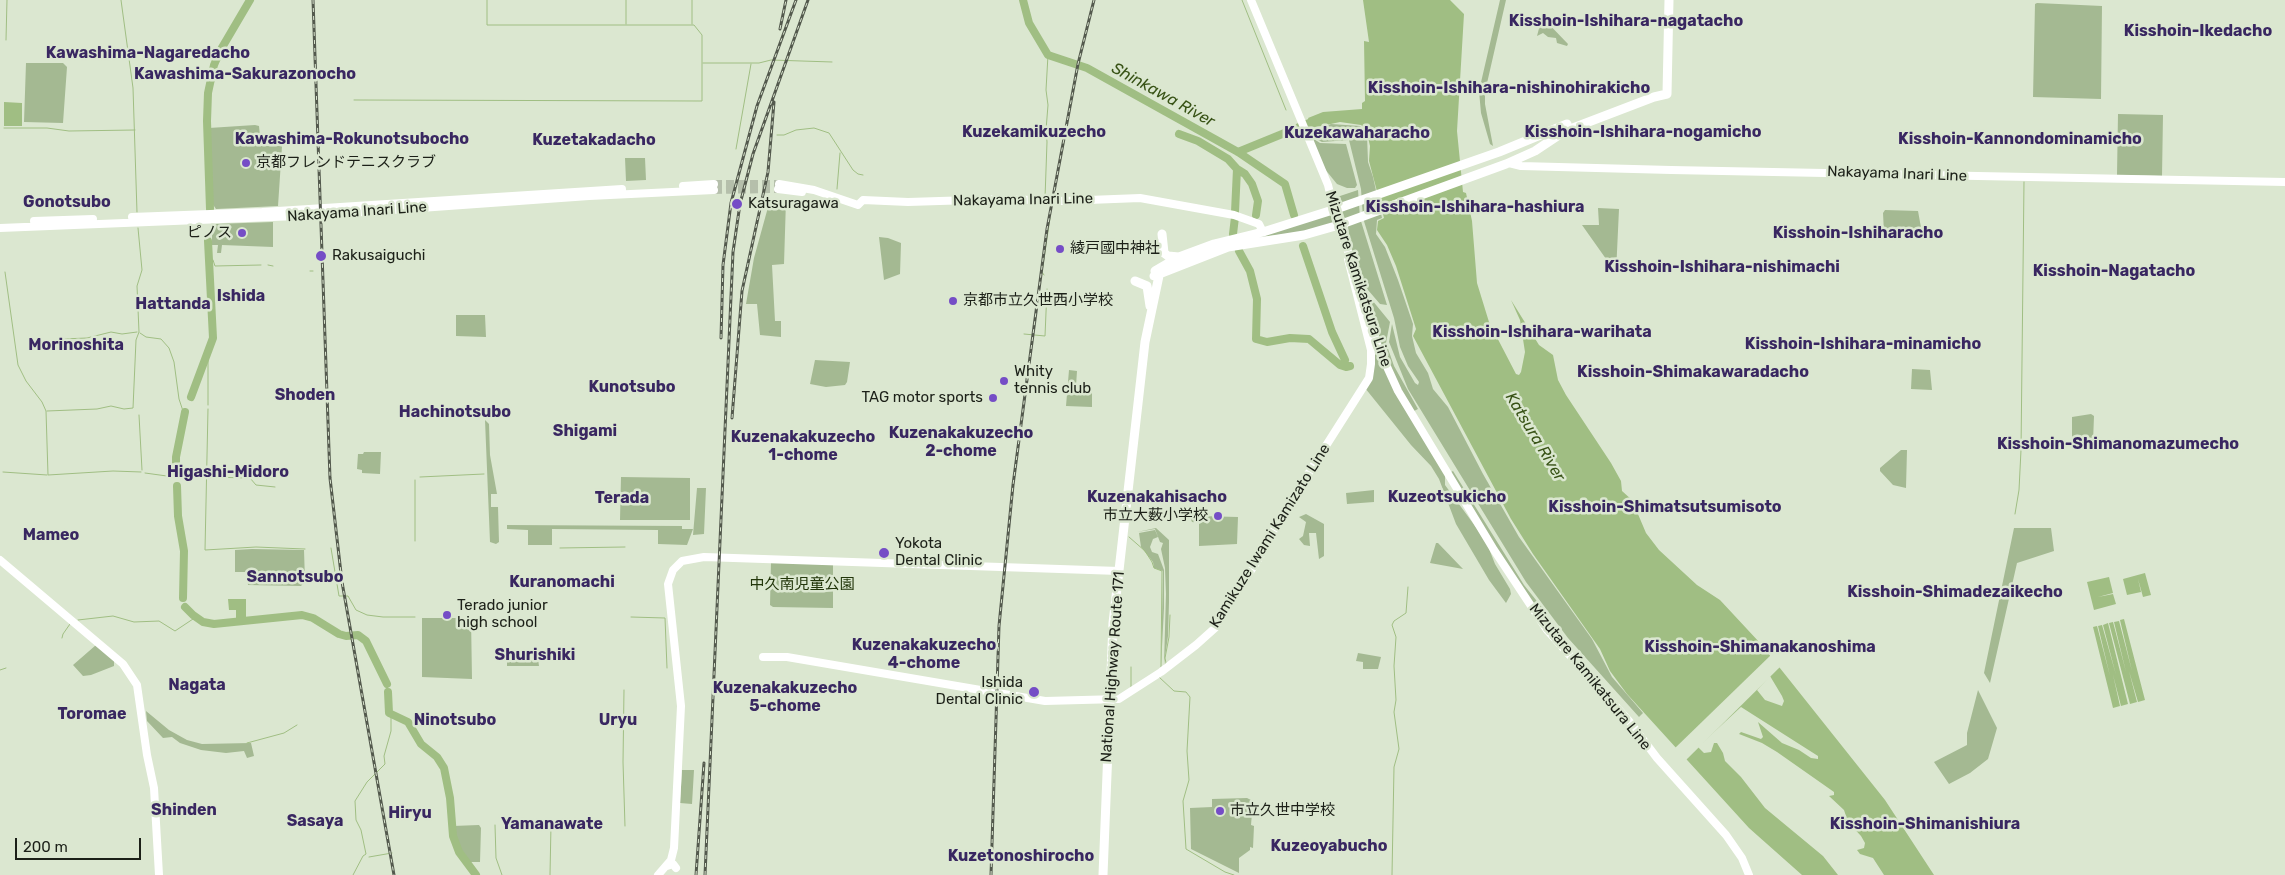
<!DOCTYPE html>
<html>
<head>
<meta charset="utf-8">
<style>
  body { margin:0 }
  #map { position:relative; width:2285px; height:875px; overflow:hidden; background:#dbe7d0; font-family:Rubik,sans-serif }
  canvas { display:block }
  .scale { position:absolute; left:15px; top:838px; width:126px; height:22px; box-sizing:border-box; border:2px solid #1c2018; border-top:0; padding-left:6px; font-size:15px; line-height:18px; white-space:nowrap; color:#1c2018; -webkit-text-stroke:4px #dbe7d0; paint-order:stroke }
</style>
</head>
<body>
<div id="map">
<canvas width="2285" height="875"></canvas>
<div class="scale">200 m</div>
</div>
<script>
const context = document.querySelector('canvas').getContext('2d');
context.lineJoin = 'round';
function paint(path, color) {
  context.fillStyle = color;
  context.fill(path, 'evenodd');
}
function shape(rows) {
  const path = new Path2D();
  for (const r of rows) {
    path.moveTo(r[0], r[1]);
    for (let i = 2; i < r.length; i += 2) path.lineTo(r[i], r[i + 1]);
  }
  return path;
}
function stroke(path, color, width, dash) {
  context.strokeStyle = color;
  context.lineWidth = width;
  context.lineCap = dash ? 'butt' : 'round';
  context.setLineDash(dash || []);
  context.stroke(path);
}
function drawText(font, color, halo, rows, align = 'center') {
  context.font = font + ' Rubik,"Noto Sans JP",sans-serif';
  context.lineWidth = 5;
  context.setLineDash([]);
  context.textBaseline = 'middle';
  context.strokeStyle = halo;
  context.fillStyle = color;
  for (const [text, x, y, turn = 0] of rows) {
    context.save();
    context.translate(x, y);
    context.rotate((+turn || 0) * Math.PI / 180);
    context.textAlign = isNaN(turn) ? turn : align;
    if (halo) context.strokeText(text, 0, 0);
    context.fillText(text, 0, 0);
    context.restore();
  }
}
const green = shape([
  [1500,0,1506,0,1485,92,1485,104,1493,146,1490,144,1481,113,1479,91],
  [2037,3,2102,6,2101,99,2033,97,2035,4],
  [1542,17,1568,44,1567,46,1557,43,1556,38,1548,37,1543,33,1537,36],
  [26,63,63,63,67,67,63,123,24,122],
  [2118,114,2163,115,2162,176,2117,175],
  [1331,124,1360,126,1367,135,1368,162,1373,177,1382,218,1377,220,1376,234,1385,247,1398,280,1413,324,1412,336,1416,353,1428,373,1433,389,1448,407,1483,474,1519,537,1592,639,1612,677,1643,713,1639,717,1568,638,1526,582,1408,389,1389,342,1392,324,1400,357,1415,383,1418,385,1419,382,1408,366,1400,347,1394,318,1363,218,1361,189,1349,140,1322,142,1318,140,1314,131],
  [255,125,259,126,261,146,282,146,278,206,216,209,212,203,209,128],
  [1314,139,1320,143,1346,144,1357,185,1355,188,1347,188,1337,184,1324,168,1311,141],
  [625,158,645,158,646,180,626,181],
  [1358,190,1360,218,1387,305,1380,304,1362,283,1351,250,1348,227,1337,197],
  [770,200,786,200,784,264,772,265,775,321,781,321,781,337,760,335,757,304,746,304,754,258],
  [1598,208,1619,209,1616,273,1582,225,1599,225],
  [1885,210,1918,211,1922,233,1884,233,1883,213],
  [1331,214,1333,224,1296,233,1260,237],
  [273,222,273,247,222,245,221,253,217,253,218,245,212,245,212,230,215,224],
  [879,237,888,238,901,243,900,274,884,280],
  [1352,269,1378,350,1445,472,1445,485,1486,541,1495,564,1510,589,1511,594,1506,603,1489,580,1456,524,1439,479,1431,466,1411,445,1365,388,1372,374],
  [1363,289,1390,322,1386,343,1394,366,1418,409,1412,412,1389,368],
  [456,315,485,315,486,337,456,336],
  [815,360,850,362,847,382,845,385,826,387,810,384],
  [1912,369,1930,370,1932,390,1911,389],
  [1069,370,1077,371,1076,386,1092,386,1092,407,1066,406],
  [2091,414,2094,416,2093,442,2073,445,2072,443,2072,417],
  [485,420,489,424,490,455,497,494,491,494,491,507,498,507,499,542,496,544,490,542],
  [1901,450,1907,450,1906,488,1893,485,1880,471,1880,468],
  [364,452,381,452,380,474,362,473,362,470,357,469,358,454,363,454],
  [1453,471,1524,585,1548,615,1526,597,1449,473],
  [621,477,690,478,690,520,620,520],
  [697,488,706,488,704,534,693,535],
  [1374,490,1374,502,1347,504,1346,493],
  [1187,510,1198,510,1199,516,1238,517,1237,544,1199,546,1199,523,1192,522],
  [1306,514,1324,524,1324,556,1319,559,1316,533,1309,533,1310,546,1304,545,1299,539,1303,536,1306,522,1299,517],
  [507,525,682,526,682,529,693,529,687,545,658,544,658,530,552,529,552,545,528,545,528,530,507,529],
  [1156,528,1169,540,1169,602,1168,636,1164,664,1166,594,1165,568,1161,549,1163,543,1160,542,1155,529,1137,532],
  [2014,528,2051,528,2054,551,2017,563,1990,683,1984,673,1985,668],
  [1155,530,1158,537,1153,539,1150,547,1152,552,1158,554,1164,570,1164,608,1161,666,1163,571,1154,568,1153,562,1141,547,1139,533],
  [1436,543,1438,543,1463,569,1430,563],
  [252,549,304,550,305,581,301,586,248,585,247,572,235,572,235,550],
  [771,562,832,563,833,565,833,608,773,607,770,605],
  [422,618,471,618,472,679,422,677],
  [96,645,114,660,114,666,91,675,83,676,73,665],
  [507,652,537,652,539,666,507,666],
  [1358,653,1381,657,1378,669,1363,669,1363,662,1356,661],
  [1978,690,1997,728,1988,759,1970,773,1949,784,1934,762,1967,745,1967,733],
  [146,711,169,730,187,740,202,744,251,743,254,756,247,758,244,751,226,753,201,750,180,743,172,737,163,738,147,721],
  [682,770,694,770,692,804,680,803],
  [1247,798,1253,801,1251,825,1254,826,1253,848,1250,847,1250,850,1239,858,1239,873,1191,849,1190,808,1212,807,1212,799],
  [479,825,481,828,480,862,468,862,459,847,453,826]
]);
const water = shape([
  [1363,0,1450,0,1464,14,1457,131,1463,192,1466,193,1472,221,1477,283,1489,322,1516,374,1519,375,1521,372,1525,352,1520,320,1511,300,1539,345,1553,355,1558,380,1566,395,1611,463,1621,481,1622,491,1632,500,1646,533,1659,550,1697,585,1720,600,1760,643,1885,800,1934,875,1884,875,1873,858,1860,854,1857,850,1864,848,1865,843,1861,836,1848,822,1844,810,1829,796,1834,795,1834,792,1777,752,1762,743,1739,734,1741,732,1761,739,1763,737,1758,722,1782,743,1799,750,1811,758,1818,759,1818,756,1741,707,1698,747,1704,753,1711,752,1714,743,1717,743,1723,753,1725,761,1741,777,1765,808,1823,856,1838,875,1802,875,1749,828,1627,694,1610,671,1600,649,1533,554,1511,519,1413,336,1416,329,1396,266,1387,245,1377,230,1378,221,1384,218,1369,161,1370,146,1366,129,1361,125,1340,122,1312,128,1308,118,1323,112,1362,109,1362,103,1365,101,1364,41,1369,42],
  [1770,676,1782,696,1784,701,1782,706,1765,700,1757,690],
  [4,102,22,103,22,126,4,126],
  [2145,573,2151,595,2143,597,2138,579,2141,592,2127,595,2123,579],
  [2109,577,2113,593,2098,597,2113,594,2116,604,2094,610,2087,582],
  [228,599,246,599,246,618,236,619,236,610,229,610],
  [2124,619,2145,700,2138,702,2129,671,2137,702,2130,704,2109,623,2113,622,2126,672,2114,622,2119,621,2132,671,2120,620],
  [2108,623,2128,704,2121,706,2113,675,2120,706,2113,708,2093,627,2097,626,2110,676,2098,626,2102,625,2116,675,2103,625]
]);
const pier = shape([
  [1772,654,1781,666,1685,761,1674,749]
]);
const stream = shape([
  [121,0,133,88,137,212],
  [1242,0,1286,110],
  [626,24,626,0],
  [692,24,692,0],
  [6,40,7,0],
  [703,63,759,63,771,60,832,62],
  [354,100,702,101,702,35,694,25,487,25,487,0],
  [4,128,47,128,69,131,135,130],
  [777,135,784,135,796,130,814,128,829,133,853,170,858,174,863,175],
  [736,149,751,64],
  [837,189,840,153],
  [1045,198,1047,142,1046,130,1048,105,1046,90,1048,55],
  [213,260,215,266,261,265],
  [268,265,273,266],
  [310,271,313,271],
  [5,272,18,365,26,381,42,402,46,411,48,475,113,471,141,472],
  [1044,275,1042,272,1050,218],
  [140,333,146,337,161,339,169,348,174,362,179,399,184,414],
  [1024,334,1045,336,1047,289],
  [62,339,87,338,111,332,122,334,137,332],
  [208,355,208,405],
  [208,409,205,550,256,547,305,549],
  [47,411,97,409,111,406,124,409,133,408,136,340,139,332,137,286,142,270,138,228],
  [139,415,142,470],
  [3,472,47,475],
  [145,473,174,477],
  [206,477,250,478,256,485,275,487],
  [420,477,484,474],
  [2015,514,2019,490,2021,450,2024,182],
  [1129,537,1145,551,1152,562,1154,568,1162,571,1161,667],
  [415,541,415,480],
  [331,548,339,596,348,596,356,610,367,615,383,617,415,617],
  [560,548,625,547],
  [631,617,665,618,667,668],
  [78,620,113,616,134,622,159,621,175,631,196,617],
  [62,638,63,634,70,624],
  [1164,665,1166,663,1165,658,1169,637,1170,615],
  [1131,667,1131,688],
  [0,670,6,668],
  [1159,677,1174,691,1186,692,1190,697,1187,751,1189,780,1183,801,1186,849,1225,872,1234,875],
  [624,690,623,762,625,826],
  [247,743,284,733,297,725],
  [495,825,496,858,502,875],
  [369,857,392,853],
  [353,875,363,856,366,854,361,830,356,820,355,801,367,782,385,764,384,756,391,731,391,715],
  [550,875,551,825],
  [1392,875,1394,767,1399,749,1394,712,1396,700,1394,666,1396,637,1392,625,1394,621,1406,613,1408,587]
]);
const river = shape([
  [1023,0,1029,23,1048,55,1087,68,1238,152,1285,184,1294,215],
  [1179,134,1198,141,1228,159,1237,169,1235,212],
  [1238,152,1319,119],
  [1237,169,1245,174,1252,184,1258,201,1256,215],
  [210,209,207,121,208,93,214,65,220,51,250,0],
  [1233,234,1235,217],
  [1303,246,1332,332,1345,360],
  [1239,251,1250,271,1257,299,1256,339,1267,342,1290,338,1309,339,1340,365,1346,367,1350,366],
  [191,397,213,338,208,241],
  [176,474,176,457,185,412],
  [177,486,178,516,184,551,183,598],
  [185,607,193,615,203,622,214,624,302,615,313,618,339,634,346,636,358,635,366,641,387,684],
  [388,692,389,713,408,722,421,744,437,757,444,768,450,798,453,836,459,852,476,875]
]);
const majorTunnel = shape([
  [714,184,779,184],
  [714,190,778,189]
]);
const major = shape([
  [1251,0,1328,185,1337,222,1354,267,1378,347,1398,391,1494,550,1547,630,1629,721,1657,758,1726,835,1742,858,1749,875],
  [1509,163,1521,166,1671,170,2285,182],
  [779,184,814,190,858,205,863,200,908,202,1003,199,1063,201,1140,198,1234,215,1259,224,1263,232],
  [683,186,714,184],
  [778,189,802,192],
  [132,217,262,212,622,189],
  [34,221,93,219],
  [0,228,322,215,589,196,714,190],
  [0,560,123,664,137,685,147,755,154,788,159,875],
  [763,657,787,657,1045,701,1119,699,1161,672,1196,645,1215,628,1227,606,1256,563,1282,515,1369,378,1371,364,1371,350,1348,259],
  [667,866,673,864,676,868],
  [658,875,671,860,674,848,681,706,668,584,673,570,682,561,704,557,1119,571]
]);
const highway = shape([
  [1162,234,1164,253,1168,256,1179,257],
  [1155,271,1179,257,1214,244,1263,232,1339,208,1499,152,1567,124],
  [1154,276,1228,247,1304,235,1339,225,1506,164,1535,151,1565,131,1654,97,1667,94,1669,0],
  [1135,281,1147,286,1150,306],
  [1103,875,1113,623,1145,342,1160,271]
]);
const rail = shape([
  [313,0,330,478,342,582,394,875],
  [780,29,786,0],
  [721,338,723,265,731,203,757,106,796,0],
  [732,418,742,291,768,172,774,102],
  [696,875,704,763],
  [705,875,733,252,740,204,753,154,808,0],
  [991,875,999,626,1013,485,1047,229,1078,64,1094,0]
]);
const markers = [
  [246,163,5,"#754dc6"],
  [737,204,6,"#754dc6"],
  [242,233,5,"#754dc6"],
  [1060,249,5,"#754dc6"],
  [321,256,6,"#754dc6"],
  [953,301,5,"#754dc6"],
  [1004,381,5,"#754dc6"],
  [993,398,5,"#754dc6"],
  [1218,516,5,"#754dc6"],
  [884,553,6,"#754dc6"],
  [447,615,5,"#754dc6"],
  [1034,692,6,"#754dc6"],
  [1220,811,5,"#754dc6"]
];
const poiNames = [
  ["京都フレンドテニスクラブ",256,163],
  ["Katsuragawa",748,204],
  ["ピノス",232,233,"right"],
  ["綾戸國中神社",1070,249],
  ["Rakusaiguchi",332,256],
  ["京都市立久世西小学校",963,301],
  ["Whity",1014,372],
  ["tennis club",1014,389],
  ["TAG motor sports",983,398,"right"],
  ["市立大薮小学校",1208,516,"right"],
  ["Yokota",895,544],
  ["Dental Clinic",895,561],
  ["Terado junior",457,606],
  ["high school",457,623],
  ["Ishida",1023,683,"right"],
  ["Dental Clinic",1023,700,"right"],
  ["市立久世中学校",1230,811]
];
const streetNames = [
  ["Nakayama Inari Line",1897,174,2],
  ["Nakayama Inari Line",1023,200,-1],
  ["Nakayama Inari Line",357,212,-4],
  ["Mizutare Kamikatsura Line",1358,279,72],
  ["Kamikuze Iwami Kamizato Line",1270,536,-58],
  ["National Highway Route 171",1113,667,-86],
  ["Mizutare Kamikatsura Line",1590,677,51]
];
const parkNames = [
  ["中久南児童公園",802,585]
];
const neighbourhoodNames = [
  ["Kisshoin-Ishihara-nagatacho",1626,21],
  ["Kisshoin-Ikedacho",2198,31],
  ["Kawashima-Nagaredacho",148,53],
  ["Kawashima-Sakurazonocho",245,74],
  ["Kisshoin-Ishihara-nishinohirakicho",1509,88],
  ["Kuzekamikuzecho",1034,132],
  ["Kisshoin-Ishihara-nogamicho",1643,132],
  ["Kuzekawaharacho",1357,133],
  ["Kawashima-Rokunotsubocho",352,139],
  ["Kisshoin-Kannondominamicho",2020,139],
  ["Kuzetakadacho",594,140],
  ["Gonotsubo",67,202],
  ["Kisshoin-Ishihara-hashiura",1475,207],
  ["Kisshoin-Ishiharacho",1858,233],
  ["Kisshoin-Ishihara-nishimachi",1722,267],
  ["Kisshoin-Nagatacho",2114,271],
  ["Ishida",241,296],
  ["Hattanda",173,304],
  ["Kisshoin-Ishihara-warihata",1542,332],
  ["Kisshoin-Ishihara-minamicho",1863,344],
  ["Morinoshita",76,345],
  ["Kisshoin-Shimakawaradacho",1693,372],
  ["Kunotsubo",632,387],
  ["Shoden",305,395],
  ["Hachinotsubo",455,412],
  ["Shigami",585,431],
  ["Kuzenakakuzecho",961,433],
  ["2-chome",961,451],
  ["Kuzenakakuzecho",803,437],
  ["1-chome",803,455],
  ["Kisshoin-Shimanomazumecho",2118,444],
  ["Higashi-Midoro",228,472],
  ["Kuzenakahisacho",1157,497],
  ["Kuzeotsukicho",1447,497],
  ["Terada",622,498],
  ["Kisshoin-Shimatsutsumisoto",1665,507],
  ["Mameo",51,535],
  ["Sannotsubo",295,577],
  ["Kuranomachi",562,582],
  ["Kisshoin-Shimadezaikecho",1955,592],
  ["Kuzenakakuzecho",924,645],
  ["4-chome",924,663],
  ["Kisshoin-Shimanakanoshima",1760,647],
  ["Shurishiki",535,655],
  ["Nagata",197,685],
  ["Kuzenakakuzecho",785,688],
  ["5-chome",785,706],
  ["Toromae",92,714],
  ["Ninotsubo",455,720],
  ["Uryu",618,720],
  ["Shinden",184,810],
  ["Hiryu",410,813],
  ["Sasaya",315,821],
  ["Yamanawate",552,824],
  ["Kisshoin-Shimanishiura",1925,824],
  ["Kuzeoyabucho",1329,846],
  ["Kuzetonoshirocho",1021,856]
];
const waterNames = [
  ["Shinkawa River",1163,95,29],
  ["Katsura River",1535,437,59]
];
paint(green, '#a4b992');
paint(water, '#a0be83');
paint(pier, '#dbe7d0');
stroke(stream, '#a0be83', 1);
stroke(river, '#a0be83', 8);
stroke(majorTunnel, '#b5bfab', 8, [8, 4]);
stroke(major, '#fff', 8);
stroke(highway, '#fff', 9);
stroke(rail, '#53594d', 3);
stroke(rail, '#dbe7d0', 1, [4]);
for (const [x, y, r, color] of markers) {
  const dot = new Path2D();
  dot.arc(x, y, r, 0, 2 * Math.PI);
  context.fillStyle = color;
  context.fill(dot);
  stroke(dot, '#dbe7d0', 2);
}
drawText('15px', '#1c2018', '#dbe7d0', poiNames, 'left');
drawText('15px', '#1c2018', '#dbe7d0', streetNames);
drawText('15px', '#22360a', '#dbe7d0', parkNames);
drawText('bold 16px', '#392761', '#dbe7d0', neighbourhoodNames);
drawText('italic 16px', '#385316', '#dbe7d0', waterNames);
</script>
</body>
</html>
